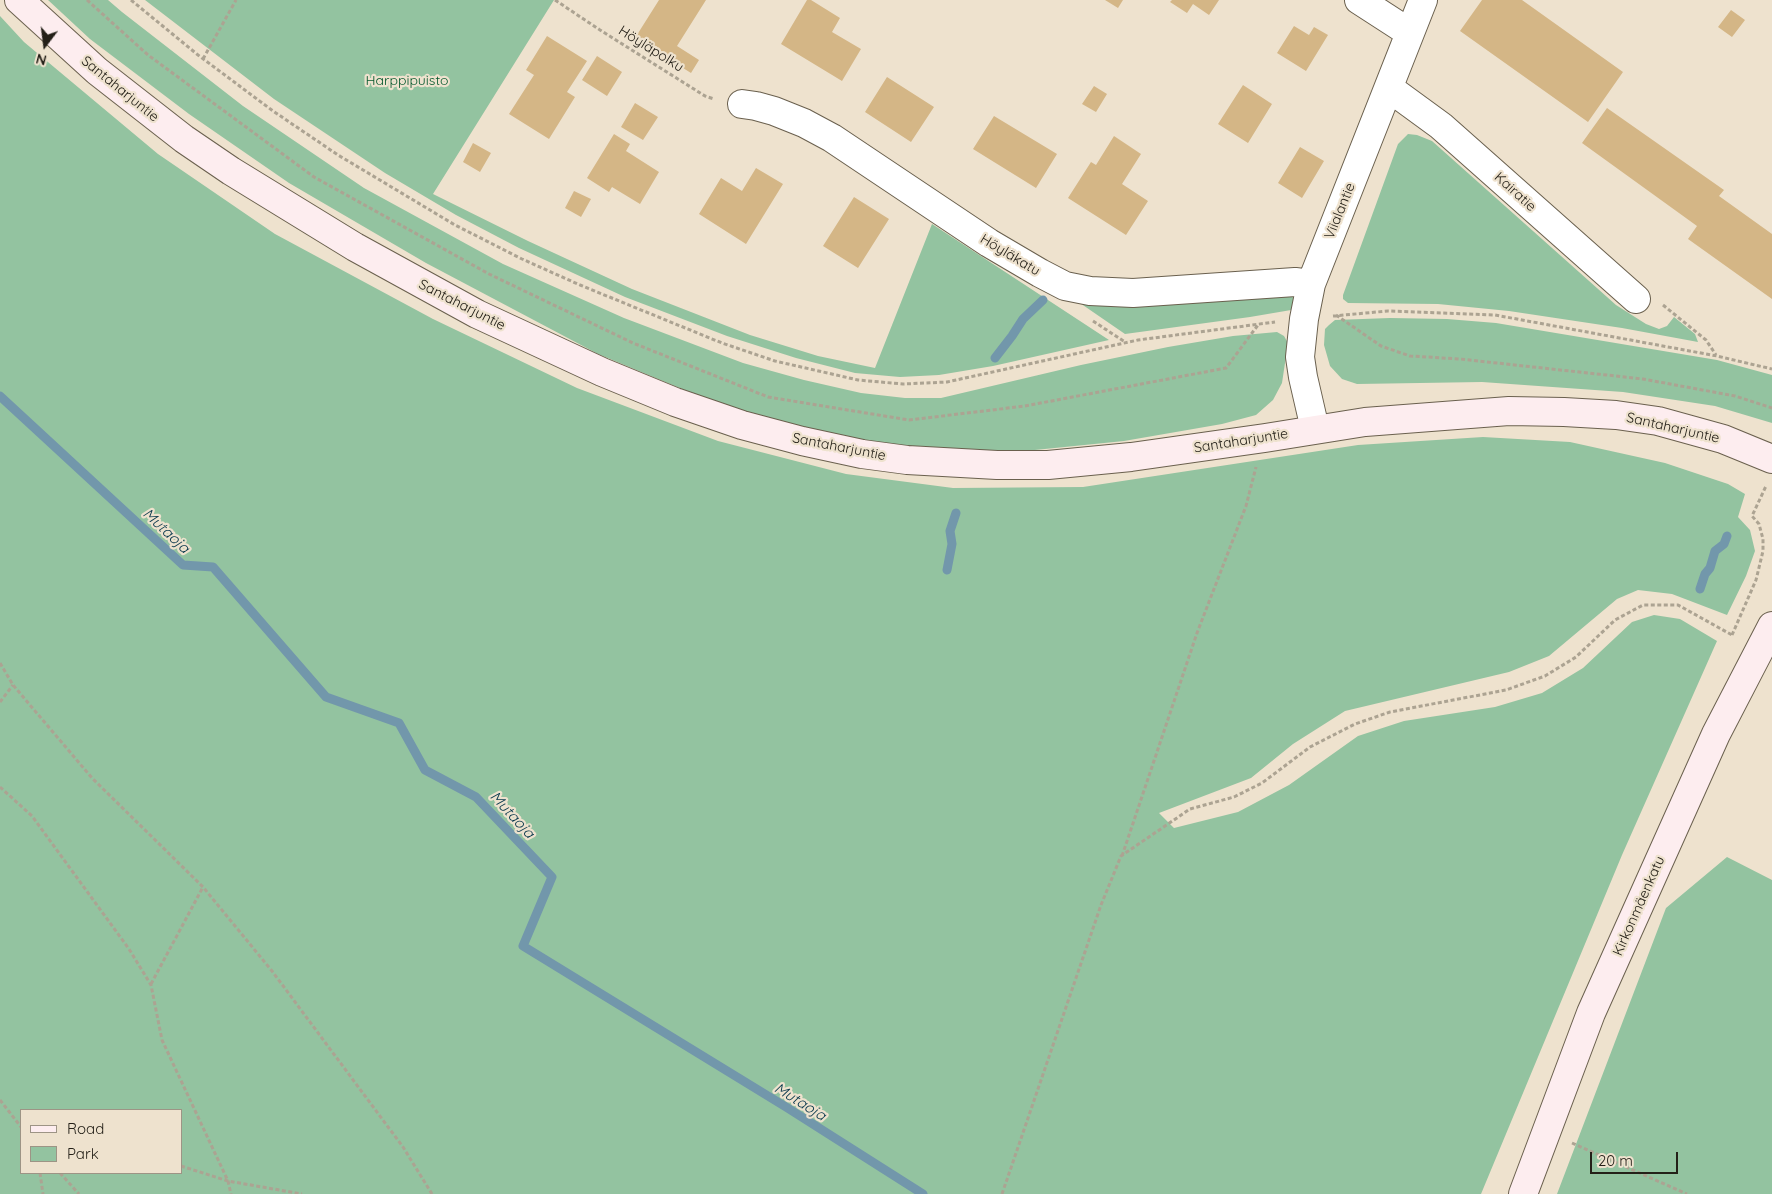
<!DOCTYPE html>
<html>
<head>
<meta charset="utf-8">
<style>
  body { margin:0 }
  #map { position:relative; width:1772px; height:1194px; overflow:hidden; background:#eee2ce; font-family:Quicksand,sans-serif }
  canvas { display:block }
  .legend { position:absolute; left:20px; top:1109px; width:162px; height:65px; box-sizing:border-box; background:#eee2ce; border:1px solid #9d9485; margin:0; padding:6px 9px; list-style:none; font-size:15px; color:#242018 }
  .legend li { display:flex; align-items:center; gap:10px; height:25px }
  .legend b { width:25px; border:1px solid #9d9485 }
  .north { position:absolute; left:20px; top:20px; width:50px; height:50px; -webkit-text-stroke:4px #eee2ce; paint-order:stroke; rotate:195deg; font-size:14px; font-weight:700; line-height:20px; text-align:center; color:#242018 }
  .north::after { content:''; display:block; margin:auto; width:18px; height:22px; background:#242018; clip-path:polygon(50% 0,100% 100%,50% 72%,0 100%) }
  .scale { position:absolute; left:1590px; top:1152px; width:88px; height:22px; box-sizing:border-box; border:2px solid #242018; border-top:0; padding-left:6px; font-size:15px; line-height:18px; white-space:nowrap; color:#242018; -webkit-text-stroke:4px #eee2ce; paint-order:stroke }
</style>
</head>
<body>
<div id="map">
<canvas width="1772" height="1194"></canvas>
<ul class="legend">
<li><b style="height:6px;background:#fdedef"></b>Road</li>
<li><b style="height:14px;background:#93c3a0"></b>Park</li>
</ul>
<div class="north">N</div>
<div class="scale">20 m</div>
</div>
<script>
const context = document.querySelector('canvas').getContext('2d');
context.lineJoin = 'round';
function paint(path, color) {
  context.fillStyle = color;
  context.fill(path, 'evenodd');
}
function shape(rows) {
  const path = new Path2D();
  for (const r of rows) {
    path.moveTo(r[0], r[1]);
    for (let i = 2; i < r.length; i += 2) path.lineTo(r[i], r[i + 1]);
  }
  return path;
}
function stroke(path, color, width, dash) {
  context.strokeStyle = color;
  context.lineWidth = width;
  context.lineCap = dash ? 'butt' : 'round';
  context.setLineDash(dash || []);
  context.stroke(path);
}
function drawText(font, color, halo, rows, align = 'center') {
  context.font = font + ' Quicksand,sans-serif';
  context.lineWidth = 4.5;
  context.setLineDash([]);
  context.textBaseline = 'middle';
  context.strokeStyle = halo;
  context.fillStyle = color;
  for (const [text, x, y, turn = 0] of rows) {
    context.save();
    context.translate(x, y);
    context.rotate((+turn || 0) * Math.PI / 180);
    context.textAlign = isNaN(turn) ? turn : align;
    if (halo) context.strokeText(text, 0, 0);
    context.fillText(text, 0, 0);
    context.restore();
  }
}
const green = shape([
  [48,0,108,0,122,12,243,106,364,188,503,264,624,318,743,363,804,380,861,393,905,398,941,398,1081,365,1168,347,1233,336,1277,332,1284,336,1288,343,1282,383,1273,400,1256,415,1222,424,1124,441,1025,451,945,451,869,443,776,423,682,389,598,354,426,263,289,183,189,114,90,39],
  [145,0,554,0,433,194,528,241,632,289,750,335,818,356,875,368,932,224,1109,340,993,366,939,375,900,377,855,373,796,358,727,336,625,297,519,248,456,215,385,173,274,99],
  [0,16,24,42,158,154,275,234,433,319,577,388,718,441,846,474,953,488,1083,487,1358,445,1483,437,1570,442,1665,463,1728,484,1745,494,1738,517,1750,530,1755,551,1746,576,1727,615,1672,594,1638,590,1617,599,1549,656,1509,672,1345,711,1293,744,1251,778,1159,813,1174,828,1238,812,1289,785,1358,736,1404,721,1495,707,1542,693,1583,668,1632,622,1654,615,1680,619,1717,641,1622,855,1481,1194,0,1194],
  [21,1110,181,1110,181,1173,21,1173],
  [1408,134,1417,135,1432,141,1616,305,1646,324,1659,329,1667,326,1674,317,1695,334,1698,342,1622,328,1509,311,1438,304,1348,303,1343,299,1343,295,1398,144],
  [1288,293,1300,304,1297,309,1250,317,1125,334,1077,301],
  [1390,318,1447,319,1496,323,1717,360,1772,375,1772,423,1715,406,1623,392,1482,382,1357,384,1342,379,1330,366,1324,345,1325,329,1329,325,1335,320],
  [1727,857,1772,880,1772,1194,1557,1194,1666,908]
]);
const stream = shape([
  [995,358,1012,336,1023,319,1043,300],
  [0,396,183,565,213,567,326,697,399,723,425,770,476,797,552,877,523,946,786,1107,923,1194],
  [947,570,952,544,950,531,956,513],
  [1700,589,1705,574,1710,568,1715,551,1724,544,1727,536]
]);
const building = shape([
  [659,0,706,0,677,46,699,60,691,73,635,38],
  [807,0,811,0,840,18,832,32,861,49,842,81,781,44],
  [1105,0,1123,0,1118,8],
  [1172,0,1219,0,1209,15,1193,4,1187,13,1170,2],
  [1482,0,1522,0,1623,72,1588,122,1460,31],
  [1731,10,1745,20,1732,37,1718,27],
  [1294,26,1309,35,1314,27,1328,35,1306,71,1277,53],
  [547,36,587,61,567,92,575,97,549,139,509,114,534,75,526,70],
  [597,56,622,72,607,96,582,80],
  [887,77,934,107,911,142,865,112],
  [1243,85,1272,104,1248,143,1218,124],
  [1094,86,1107,94,1096,112,1082,104],
  [635,103,658,117,643,140,621,127],
  [1607,108,1724,190,1719,196,1772,234,1772,299,1688,239,1697,226,1582,143],
  [994,116,1057,154,1036,188,973,149],
  [614,134,630,144,626,151,659,172,640,204,612,187,609,192,587,178],
  [1114,136,1141,154,1122,184,1148,201,1126,235,1068,198,1091,162,1096,165],
  [473,143,491,153,480,172,463,162],
  [1300,147,1324,161,1302,198,1278,183],
  [756,168,783,184,746,244,699,214,721,178,742,191],
  [574,191,591,199,581,217,565,208],
  [854,197,889,219,858,268,823,246]
]);
const path = shape([
  [87,0,148,55,314,177,489,274,633,343,768,397,909,420,1025,406,1226,368,1258,325],
  [131,0,198,55,273,111,338,155,455,225,522,259,580,285,722,343,775,361,858,380,903,384,947,382,1138,340,1275,322],
  [555,0,600,30,705,96,714,99],
  [203,59,236,0],
  [1663,305,1706,340,1716,355],
  [1336,315,1381,346,1410,356,1460,359,1643,379,1735,396,1772,408],
  [1333,316,1388,311,1495,315,1717,356,1772,369],
  [1093,321,1125,342],
  [1732,635,1756,580,1763,551,1763,539,1759,524,1752,516,1766,486],
  [0,663,13,685,92,778,203,887,272,971,403,1147,432,1194],
  [0,702,13,685],
  [0,787,32,816,129,949,151,985,162,1040,228,1181,231,1194],
  [1122,856,1197,633,1246,506,1256,467],
  [151,984,203,887],
  [0,1100,21,1127],
  [1572,1143,1687,1194],
  [181,1166,228,1181,302,1194],
  [40,1173,43,1194],
  [60,1173,79,1194],
  [1002,1194,1101,905,1121,856,1190,809,1234,797,1262,783,1310,747,1355,724,1390,712,1506,690,1545,676,1576,657,1615,620,1643,605,1678,605,1732,635]
]);
const street = shape([
  [1359,0,1410,33],
  [1389,88,1441,126,1636,299],
  [742,104,756,106,774,111,804,123,832,138,989,243,1040,273,1065,286,1090,291,1133,293,1295,282,1311,284],
  [1315,429,1303,377,1300,357,1304,319,1311,284,1423,0]
]);
const secondary = shape([
  [19,0,97,71,184,139,231,171,355,247,477,314,602,372,675,402,742,425,802,441,862,454,907,460,997,465,1048,465,1131,457,1265,438,1365,422,1509,411,1564,412,1616,415,1658,421,1723,439,1772,459],
  [1523,1194,1591,1013,1716,734,1772,626]
]);
const streetNames = [
  ["Höyläpolku",651,49,32],
  ["Santaharjuntie",120,89,39],
  ["Kairatie",1515,192,42],
  ["Viialantie",1340,211,-68],
  ["Höyläkatu",1010,255,31],
  ["Santaharjuntie",462,305,27],
  ["Santaharjuntie",1673,428,13],
  ["Santaharjuntie",1241,441,-9],
  ["Santaharjuntie",839,447,11],
  ["Kirkonmäenkatu",1639,906,-66]
];
const parkNames = [
  ["Harppipuisto",407,81]
];
const waterNames = [
  ["Mutaoja",166,531,43],
  ["Mutaoja",512,815,47],
  ["Mutaoja",800,1102,32]
];
paint(green, '#93c3a0');
stroke(stream, '#7297ab', 9);
paint(building, '#d4b686');
stroke(street, '#6a604e', 30);
stroke(secondary, '#6a604e', 30);
stroke(path, '#aca392', 3, [4, 2.5]);
stroke(street, '#fff', 28);
stroke(secondary, '#fdedef', 28);
drawText('14px', '#242018', '#eee2ce', streetNames);
drawText('14px', '#04582d', '#eee2ce', parkNames);
drawText('italic 15px', '#06364b', '#eee2ce', waterNames);
</script>
</body>
</html>
